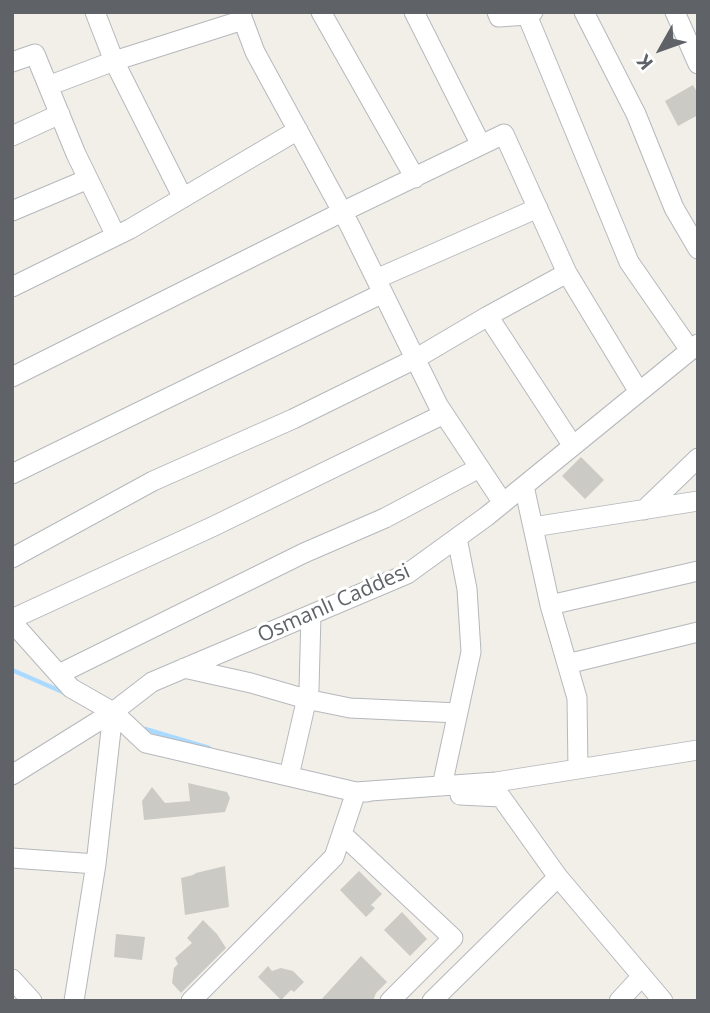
<!DOCTYPE html>
<html>
<head>
<meta charset="utf-8">
<style>
  body { margin:0 }
  #map { position:relative; width:710px; height:1013px; overflow:hidden; background:#f1efe8; font-family:"Open Sans",sans-serif }
  canvas { display:block }
  .frame { position:absolute; inset:0; border:14px solid #5f6368; pointer-events:none }
  .north { position:absolute; left:626px; top:14px; width:70px; height:70px; -webkit-text-stroke:5px #fff; paint-order:stroke; rotate:230deg; font-size:19px; font-weight:700; line-height:28px; text-align:center; color:#5f6368 }
  .north::after { content:''; display:block; margin:auto; width:24px; height:32px; background:#5f6368; clip-path:polygon(50% 0,100% 100%,50% 72%,0 100%) }
</style>
</head>
<body>
<div id="map">
<canvas width="710" height="1013"></canvas>
<div class="frame"></div>
<div class="north">K</div>
</div>
<script>
const context = document.querySelector('canvas').getContext('2d');
context.lineJoin = 'round';
function shape(rows) {
  const path = new Path2D();
  for (const r of rows) {
    path.moveTo(r[0], r[1]);
    for (let i = 2; i < r.length; i += 2) path.lineTo(r[i], r[i + 1]);
  }
  return path;
}
function stroke(path, color, width, dash) {
  context.strokeStyle = color;
  context.lineWidth = width;
  context.lineCap = dash ? 'butt' : 'round';
  context.setLineDash(dash || []);
  context.stroke(path);
}
function paint(path, color) {
  context.fillStyle = color;
  context.fill(path, 'evenodd');
}
function drawText(font, color, halo, rows, align = 'center') {
  context.font = font + ' "Open Sans",sans-serif';
  context.lineWidth = 6;
  context.setLineDash([]);
  context.textBaseline = 'middle';
  context.strokeStyle = halo;
  context.fillStyle = color;
  for (const [text, x, y, turn = 0] of rows) {
    context.save();
    context.translate(x, y);
    context.rotate((+turn || 0) * Math.PI / 180);
    context.textAlign = isNaN(turn) ? turn : align;
    if (halo) context.strokeText(text, 0, 0);
    context.fillText(text, 0, 0);
    context.restore();
  }
}
const stream = shape([
  [12,670,65,693],
  [145,729,209,748]
]);
const building = shape([
  [693,85,698,94,698,115,678,126,665,101],
  [581,457,604,480,585,499,562,476],
  [188,783,227,792,230,798,225,812,144,820,142,801,152,787,165,803,190,801],
  [225,866,229,907,185,915,181,878,193,875,196,873],
  [359,871,382,894,371,905,375,908,366,917,340,890],
  [402,912,427,939,410,956,384,930],
  [203,920,217,934,226,948,181,993,172,983,174,968,178,964,175,958,192,943,187,938],
  [116,934,145,937,142,960,114,957],
  [361,956,387,982,376,993,373,1001,320,1001],
  [268,966,272,971,281,968,293,971,304,982,294,992,291,990,281,1000,258,977]
]);
const minor = shape([
  [95,12,114,61,183,198],
  [240,12,255,52,350,226,438,405,503,503],
  [321,12,415,178],
  [414,12,481,145],
  [497,12,499,17,527,15,533,12],
  [584,12,636,114,674,208,698,249],
  [675,12,698,64],
  [527,15,629,262,690,350],
  [12,62,35,54,76,154,116,236],
  [48,86,114,61,243,20],
  [12,136,60,114],
  [12,211,88,179],
  [376,279,538,208],
  [12,287,130,229,298,130],
  [488,316,573,446],
  [12,377,342,212,504,134,567,273,639,392],
  [12,474,383,293],
  [524,486,550,605,577,698,578,769],
  [644,510,698,458],
  [533,527,698,501],
  [12,558,153,481,293,419,415,359,488,316,567,273],
  [550,605,698,571],
  [12,619,214,526,444,414],
  [12,622,71,688,113,712,146,743,356,792,496,782,698,750],
  [567,664,698,632],
  [184,668,251,683,306,699,350,708,458,713],
  [59,674,304,553,385,518,479,468],
  [12,775,113,712,152,682,407,574,487,516,698,344],
  [289,776,309,689,311,615],
  [442,786,471,652,467,589,457,538],
  [460,795,501,797,558,877,663,1001],
  [343,835,453,938,390,1001],
  [12,858,96,864],
  [12,979,32,1001],
  [74,1001,96,864,113,712],
  [191,1001,334,857,356,792,367,792],
  [432,1001,558,877],
  [619,1001,642,976]
]);
const streetNames = [
  ["Osmanlı Caddesi",334,604,-24]
];
stroke(stream, '#aadaff', 4.5);
paint(building, '#cccac5');
stroke(minor, '#b5b8bc', 21);
stroke(minor, '#fff', 19);
drawText('21px', '#5f6368', '#fff', streetNames);
</script>
</body>
</html>
